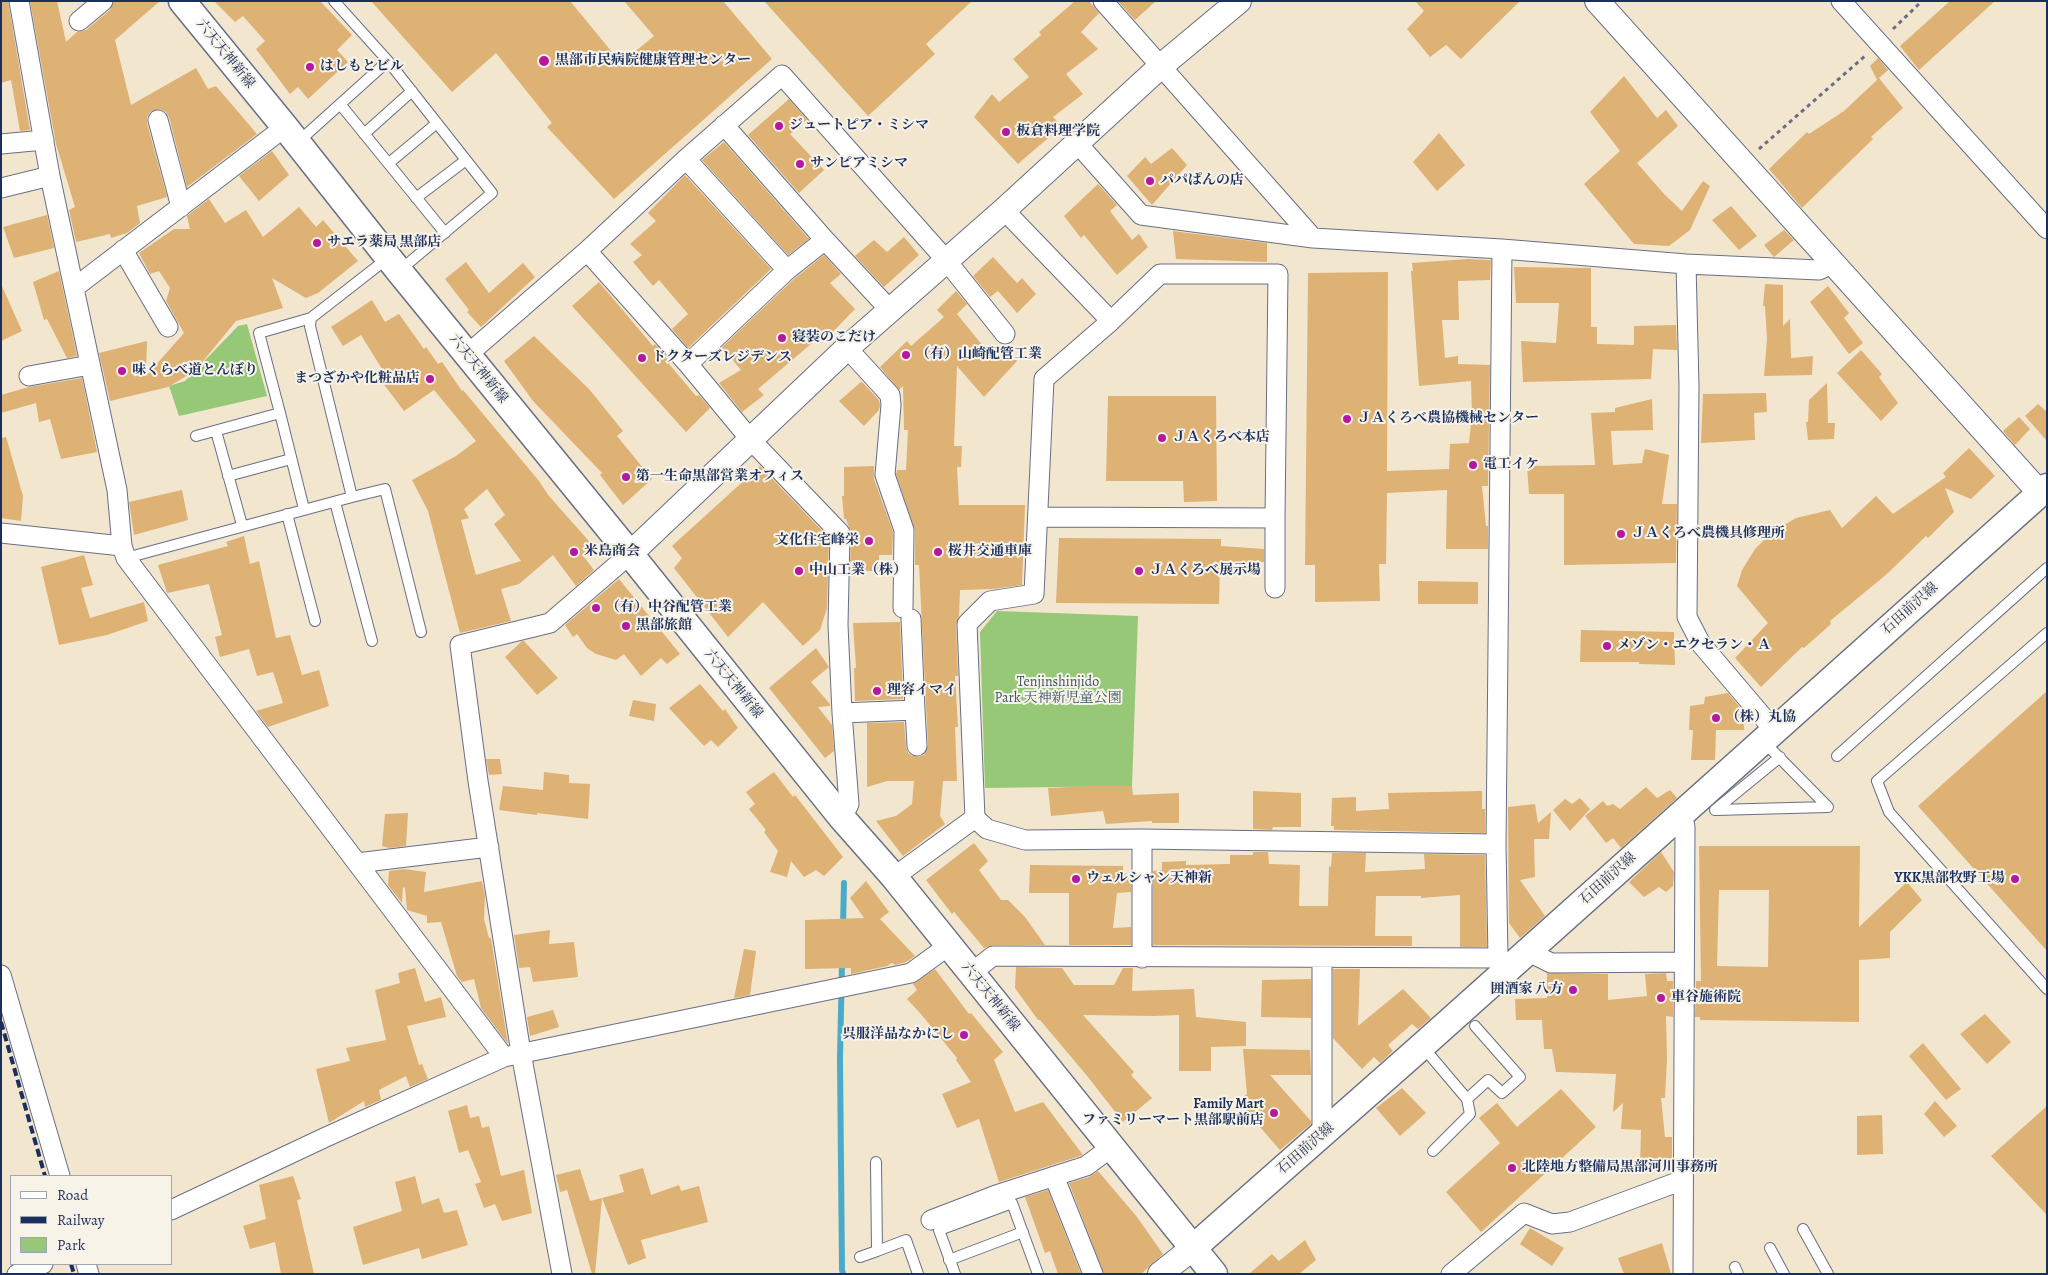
<!DOCTYPE html>
<html>
<head>
<meta charset="utf-8">
<style>
  body { margin:0 }
  #map { position:relative; width:2048px; height:1275px; overflow:hidden; background:#f3e6cf; font-family:Alegreya,serif }
  canvas { display:block }
  .frame { position:absolute; inset:0; border:2px solid #1b2f5e; pointer-events:none }
  .legend { position:absolute; left:10px; top:1175px; width:162px; height:90px; box-sizing:border-box; background:#f7f3e8; border:1px solid #9fa5b1; margin:0; padding:6px 9px; list-style:none; font-size:15px; color:#1b2f5e }
  .legend li { display:flex; align-items:center; gap:10px; height:25px }
  .legend b { width:25px; border:1px solid #9fa5b1 }
</style>
</head>
<body>
<div id="map">
<canvas width="2048" height="1275"></canvas>
<div class="frame"></div>
<ul class="legend">
<li><b style="height:6px;background:#fff"></b>Road</li>
<li><b style="height:6px;background:#1b2f5e"></b>Railway</li>
<li><b style="height:14px;background:#96c878"></b>Park</li>
</ul>
</div>
<script>
const context = document.querySelector('canvas').getContext('2d');
context.lineJoin = 'round';
function paint(path, color) {
  context.fillStyle = color;
  context.fill(path, 'evenodd');
}
function shape(rows) {
  const path = new Path2D();
  for (const r of rows) {
    path.moveTo(r[0], r[1]);
    for (let i = 2; i < r.length; i += 2) path.lineTo(r[i], r[i + 1]);
  }
  return path;
}
function stroke(path, color, width, dash) {
  context.strokeStyle = color;
  context.lineWidth = width;
  context.lineCap = dash ? 'butt' : 'round';
  context.setLineDash(dash || []);
  context.stroke(path);
}
function drawText(font, color, halo, rows, align = 'center') {
  context.font = font + ' Alegreya,"Noto Serif JP",serif';
  context.lineWidth = 4;
  context.setLineDash([]);
  context.textBaseline = 'middle';
  context.strokeStyle = halo;
  context.fillStyle = color;
  for (const [text, x, y, turn = 0] of rows) {
    context.save();
    context.translate(x, y);
    context.rotate((+turn || 0) * Math.PI / 180);
    context.textAlign = isNaN(turn) ? turn : align;
    if (halo) context.strokeText(text, 0, 0);
    context.fillText(text, 0, 0);
    context.restore();
  }
}
const green = shape([
  [247,324,267,396,179,416,169,386,185,381,238,326],
  [997,611,1138,616,1132,786,985,788,980,632]
]);
const stream = shape([
  [843,927,844,883],
  [842,962,840,1059,842,1270,843,1274]
]);
const building = shape([
  [1,1,8,1,30,130,20,131,11,80,1,83],
  [30,1,57,1,66,42,77,32,86,30,110,10,114,1,160,1,115,40,131,105,196,68,208,89,216,86,257,134,187,187,169,117,166,112,160,109,150,112,147,117,147,123,167,197,137,206,140,223,127,233,111,238,110,234,76,242,69,210,75,207,56,144],
  [214,1,320,1,352,35,337,50,348,62,308,99,298,87,290,94,256,49,265,41,243,16,235,22],
  [371,1,570,1,621,63,654,36,624,1,723,1,772,59,614,199,547,127,552,123,496,53,452,92],
  [764,1,972,1,926,44,935,54,868,116],
  [1075,1,1089,1,1099,13,1081,32,1098,49,1066,74,1083,94,1053,117,1062,126,1018,164,974,117,992,94,999,102,1029,77,1013,59,1041,35,1039,32],
  [1118,1,1156,1,1135,20],
  [1415,1,1520,1,1461,59,1446,45,1430,57,1407,29,1424,11],
  [1950,1,1995,1,1919,70,1900,46],
  [1878,58,1888,70,1879,78,1903,108,1871,137,1873,139,1802,208,1769,169,1807,132,1809,134,1844,111,1877,80,1870,66],
  [1624,76,1657,118,1666,110,1678,126,1637,163,1664,194,1682,211,1703,181,1710,186,1690,230,1669,246,1634,244,1584,184,1620,151,1590,112],
  [789,99,807,120,790,134,824,170,799,193,748,135],
  [1439,133,1465,165,1437,191,1413,162],
  [724,142,809,239,788,255,702,160],
  [1172,148,1187,165,1152,205,1127,176,1145,157,1151,164],
  [272,151,289,175,259,201,239,176],
  [685,175,771,269,688,348,672,329,688,314,659,280,653,286,633,262,642,255,630,244,656,221,648,213],
  [1098,184,1117,205,1110,211,1132,240,1139,234,1148,247,1117,275,1084,235,1081,238,1064,216],
  [209,199,225,223,246,210,263,237,299,207,316,227,323,220,358,261,318,293,306,298,272,278,283,308,236,321,195,371,168,387,110,401,99,353,147,341,146,376,184,333,166,301,170,288,159,271,150,274,139,253,174,229,190,229,187,216],
  [1731,206,1757,236,1739,250,1712,220],
  [47,215,54,248,14,258,3,227],
  [1784,230,1794,240,1774,257,1764,245],
  [1173,231,1267,243,1267,262,1176,259],
  [904,237,919,255,884,287,855,256,874,240,887,252],
  [824,255,841,274,830,283,855,309,822,343,818,338,758,389,764,395,742,412,719,383,741,370,722,347,794,279],
  [993,257,1017,283,1022,278,1036,294,1017,313,998,291,990,297,973,276],
  [1468,259,1491,260,1490,280,1458,281,1459,320,1442,320,1445,358,1458,356,1458,364,1490,365,1488,486,1482,486,1486,526,1488,526,1488,549,1446,549,1447,490,1387,493,1386,564,1379,564,1380,601,1315,602,1315,565,1305,565,1308,273,1388,272,1387,471,1449,469,1450,444,1469,443,1472,414,1471,381,1419,386,1411,271,1413,271,1412,263],
  [466,262,489,293,523,263,535,277,481,327,467,312,469,310,445,279],
  [1514,267,1591,268,1591,327,1597,327,1597,344,1634,345,1634,326,1676,325,1677,350,1653,349,1651,379,1523,382,1521,341,1556,343,1559,303,1516,303],
  [59,271,77,356,67,358,47,319,44,320,33,282],
  [599,282,653,346,655,344,671,362,669,364,696,396,699,395,710,408,686,432,572,306],
  [1,284,22,331,1,341],
  [1765,284,1783,285,1783,326,1790,319,1791,358,1813,356,1812,375,1764,376,1767,339,1765,306,1763,306],
  [1828,286,1849,313,1844,318,1863,343,1849,354,1810,302],
  [956,291,967,304,957,314,992,357,1003,345,1017,361,984,397,957,366,954,446,962,446,961,467,957,467,959,505,1025,505,1022,585,993,589,960,590,959,616,956,624,958,676,955,676,958,727,955,727,957,781,943,781,940,816,945,824,903,856,876,821,896,816,912,804,914,781,887,781,867,787,867,723,904,722,906,747,908,753,912,756,918,757,924,755,928,745,919,565,915,565,915,530,896,474,897,470,906,470,908,430,904,430,903,386,899,390,880,367,907,341,911,346,944,317,937,310],
  [372,300,385,322,399,314,424,349,426,347,438,364,442,362,462,391,463,390,539,481,549,496,595,548,584,557,594,570,576,586,553,555,519,584,501,589,511,621,460,633,428,511,412,480,456,456,476,441,434,390,404,411,379,378,385,374,361,335,343,346,331,327],
  [487,489,505,515,494,524,521,561,476,575,461,520,469,518,464,509],
  [534,336,589,389,623,431,617,436,652,479,623,505,600,475,602,473,533,401,504,361],
  [1861,350,1882,374,1879,377,1898,403,1881,421,1837,373],
  [82,378,97,452,61,459,50,419,39,422,36,403,1,413,1,395,29,387],
  [861,382,863,383,879,400,880,405,879,410,864,426,839,401],
  [1827,383,1828,423,1835,423,1834,439,1808,440,1806,422,1808,422,1809,400],
  [1766,393,1767,412,1754,413,1755,440,1701,443,1703,394],
  [1108,396,1216,396,1217,501,1184,502,1183,481,1106,481],
  [1652,399,1653,430,1611,431,1613,465,1642,463,1645,449,1669,455,1662,504,1677,504,1676,563,1564,565,1564,494,1529,494,1527,466,1595,465,1591,413,1615,412,1615,408],
  [2038,404,2047,412,2047,441,2025,416],
  [2019,417,2030,429,2015,445,2003,431],
  [6,437,23,496,21,521,1,518,1,438],
  [1969,448,1995,476,1971,499,1945,488,1954,512,1928,538,1926,536,1888,573,1830,621,1831,624,1804,648,1802,647,1761,687,1735,658,1768,623,1737,586,1742,570,1755,549,1772,532,1796,518,1830,510,1842,528,1876,496,1893,514,1946,477,1943,473],
  [760,466,829,538,827,608,820,630,803,646,763,602,728,637,674,568,682,558,672,546],
  [874,466,874,479,893,532,892,555,879,555,879,571,850,571,851,533,846,519,844,519,842,496,844,496,844,467],
  [182,490,188,520,134,535,129,502],
  [244,536,250,564,259,561,276,638,290,635,302,675,319,670,329,706,268,727,256,711,283,703,273,672,257,676,249,649,220,657,215,637,222,635,209,584,167,593,158,565,228,546,226,542],
  [1059,538,1221,539,1221,546,1264,549,1264,562,1220,563,1219,604,1056,603],
  [84,555,93,585,81,588,90,618,144,602,148,621,107,635,59,645,41,567],
  [619,579,680,654,667,664,661,658,641,676,624,654,616,660,596,654,587,648,577,634,573,637,565,625],
  [1418,581,1478,582,1478,604,1418,604],
  [900,622,903,699,855,701,854,668,856,668,853,623],
  [1581,630,1674,632,1675,665,1639,664,1639,662,1580,662],
  [522,641,524,641,558,678,537,695,505,657],
  [816,648,829,667,811,682,830,704,830,706,818,707,832,725,834,751,825,758,769,688],
  [700,684,723,711,725,709,738,728,718,747,711,740,704,746,669,708],
  [2047,691,2047,951,1918,806],
  [1728,693,1743,711,1744,730,1716,730,1715,760,1691,760,1693,730,1689,730,1690,706,1704,704,1705,697],
  [633,700,656,704,654,721,629,716],
  [486,759,500,759,502,774,489,775],
  [544,772,569,775,569,783,590,784,588,819,537,813,537,815,499,810,503,786,543,790],
  [774,772,793,797,795,795,843,857,824,876,816,870,804,877,791,861,787,877,770,872,778,851,764,832,766,830,749,809,755,804,746,792],
  [1090,786,1132,786,1133,795,1179,793,1179,823,1152,823,1152,821,1106,824,1103,811,1051,816,1048,788],
  [1646,787,1657,798,1670,790,1677,798,1621,848,1613,838,1606,843,1585,816,1603,801,1607,806,1613,804,1620,809],
  [1253,791,1301,793,1301,827,1273,827,1272,830,1253,829],
  [1482,791,1482,809,1485,809,1485,833,1334,830,1334,826,1331,826,1332,798,1356,797,1356,811,1389,809,1388,793],
  [1580,798,1590,809,1570,831,1553,810,1565,799,1572,804],
  [1535,804,1538,823,1551,812,1549,839,1534,839,1535,877,1520,880,1545,916,1520,938,1509,923,1508,807],
  [408,813,406,846,389,848,382,846,385,814],
  [974,843,988,861,979,870,1001,900,1008,900,1025,917,1045,945,993,945,984,948,954,912,952,914,926,880],
  [1699,846,1860,846,1859,927,1907,882,1922,900,1890,932,1890,958,1859,960,1859,1022,1700,1020,1700,1017,1695,1017,1696,981,1701,981],
  [1719,890,1769,890,1768,967,1717,966],
  [1253,852,1268,852,1269,864,1300,865,1299,906,1328,906,1329,866,1331,867,1332,853,1366,853,1365,872,1425,869,1424,854,1485,855,1487,947,1460,947,1460,895,1421,898,1421,896,1376,896,1375,936,1412,936,1412,946,1153,945,1153,871,1162,870,1162,862,1186,861,1186,865,1230,864,1230,855,1253,855],
  [1661,852,1674,872,1673,886,1666,892,1659,887,1644,897,1629,882],
  [1030,865,1123,866,1123,874,1131,873,1131,892,1117,893,1113,928,1131,927,1131,945,1069,945,1069,893,1029,893],
  [404,869,426,872,424,892,482,881,485,896,484,919,489,938,491,938,508,1044,481,1008,474,979,462,982,457,976,441,922,427,923,427,916,407,910,405,888,403,887,402,903,388,885,389,871],
  [866,881,889,912,880,919,915,956,906,962,895,965,892,963,887,966,851,974,851,968,805,969,805,920,864,918,850,898],
  [550,930,549,944,574,942,578,977,533,982,530,967,519,968,514,935],
  [744,949,756,951,750,995,734,998],
  [1016,967,1062,968,1074,985,1114,985,1123,968,1133,968,1132,991,1194,989,1196,1017,1246,1022,1246,1046,1211,1047,1211,1071,1179,1071,1179,1015,1154,1016,1083,1015,1134,1072,1131,1075,1152,1098,1123,1122,1088,1077,1040,1020,1038,1020,1015,988],
  [415,968,425,1002,441,997,446,1017,407,1026,419,1065,422,1064,428,1079,410,1087,406,1076,379,1090,381,1100,365,1107,364,1101,329,1123,316,1069,350,1061,346,1048,386,1040,375,990,400,983,398,973],
  [935,969,969,1014,971,1013,1003,1052,994,1060,1015,1112,1043,1102,1083,1155,999,1182,979,1119,957,1128,942,1094,971,1082,956,1060,957,1058,920,1013,907,999,917,990,913,984],
  [1333,969,1360,969,1358,1026,1403,989,1431,1018,1418,1029,1412,1024,1388,1045,1393,1051,1380,1063,1374,1057,1362,1069,1333,1038],
  [1547,973,1608,974,1608,1000,1647,996,1645,974,1666,973,1667,981,1673,981,1673,1017,1666,1016,1667,1059,1665,1098,1661,1098,1665,1137,1672,1137,1672,1166,1640,1167,1641,1130,1621,1129,1623,1103,1613,1112,1616,1074,1556,1072,1552,1049,1544,1049,1542,1020,1516,1020,1515,999,1547,998],
  [1311,979,1311,1018,1261,1017,1262,980],
  [553,1010,559,1027,530,1036,527,1017],
  [1985,1014,2011,1042,1987,1064,1960,1034],
  [1923,1043,1961,1089,1946,1100,1909,1056],
  [1243,1049,1310,1050,1311,1075,1270,1075,1311,1121,1311,1124,1280,1150,1238,1102,1247,1094],
  [1402,1088,1426,1113,1400,1136,1376,1108],
  [1561,1089,1596,1127,1481,1232,1446,1192,1500,1143,1479,1118,1497,1103,1517,1127],
  [1935,1101,1957,1126,1944,1137,1924,1114],
  [467,1105,470,1118,479,1116,482,1128,489,1126,501,1176,524,1170,532,1213,502,1221,495,1204,484,1208,475,1184,481,1182,468,1150,459,1153,448,1111],
  [2047,1106,2047,1215,1991,1156],
  [1882,1115,1883,1154,1857,1155,1857,1116],
  [643,1168,651,1195,679,1185,681,1191,699,1186,708,1222,641,1240,646,1258,628,1265,602,1198,624,1192,619,1175],
  [580,1169,590,1201,602,1198,595,1274,592,1274,567,1190,560,1192,556,1175],
  [1098,1171,1137,1217,1163,1254,1141,1274,1104,1274,1069,1183,1089,1177],
  [293,1176,301,1199,297,1200,314,1274,281,1274,275,1242,250,1249,243,1226,266,1219,259,1185],
  [415,1176,422,1204,439,1198,444,1213,457,1210,468,1245,422,1259,419,1248,363,1265,353,1227,402,1211,395,1182],
  [1048,1190,1081,1274,1058,1274,1050,1251,1045,1253,1025,1197],
  [1530,1228,1564,1248,1552,1266,1520,1244],
  [1305,1240,1316,1260,1299,1274,1249,1274,1272,1254,1279,1261],
  [1662,1243,1671,1274,1624,1274,1618,1258]
]);
const path = shape([
  [1893,29,1922,1],
  [1759,149,1865,56]
]);
const service = shape([
  [334,1,388,61],
  [340,104,445,233],
  [364,134,412,91],
  [298,142,388,61,492,193,399,271],
  [389,163,437,123],
  [416,198,466,160],
  [280,413,259,333,311,318],
  [216,431,242,525],
  [196,436,280,413,304,509],
  [228,476,291,459],
  [352,497,385,489,421,632],
  [335,502,372,641],
  [287,514,315,621],
  [126,558,352,497,310,326,311,318,388,258],
  [2047,633,1877,781,1889,812,2047,989],
  [1837,756,2047,568],
  [1715,810,1828,807,1763,741],
  [1715,810,1780,757],
  [1423,1047,1467,1099,1488,1080,1502,1093,1520,1077,1475,1026],
  [1433,1151,1470,1114,1467,1099],
  [876,1162,877,1251,906,1240,918,1274],
  [1803,1229,1828,1274],
  [1770,1248,1784,1274],
  [860,1257,877,1251],
  [949,1260,1023,1232],
  [1735,1267,1738,1274],
  [955,1274,939,1230,1012,1203,1038,1274]
]);
const minor = shape([
  [19,1,50,176,117,490,122,546,126,558,504,1057],
  [1103,1,1313,238,1502,249,1686,264,1819,270,1831,264],
  [1841,1,2047,229],
  [79,21,103,1],
  [158,120,181,207],
  [724,125,825,240],
  [1077,143,1141,215,1313,238],
  [1,144,44,140],
  [686,159,787,270,688,364],
  [1,188,50,176],
  [123,250,168,327],
  [587,251,688,364,750,439,840,533,838,625,842,713,849,804,842,818],
  [1686,264,1689,386,1687,617,1701,644,1774,730],
  [787,270,825,240,890,310],
  [74,288,285,127],
  [847,348,890,395,891,405,885,475,904,530,903,608],
  [467,355,587,251,686,159,782,75,946,260,1005,334],
  [29,376,90,365],
  [1038,517,1275,518,1278,274,1160,274,1111,321],
  [1275,518,1275,588],
  [1,533,122,546],
  [911,619,915,710],
  [842,713,915,710,917,746],
  [1682,813,1685,827,1683,1274],
  [975,818,987,829,1025,840,1140,839,1496,844],
  [1142,840,1142,958],
  [357,863,489,847],
  [894,877,975,818,967,624,990,601,1034,594,1044,379,1111,321,1004,210],
  [1527,951,1551,963,1684,962],
  [1498,958,1496,844,1502,249],
  [971,973,993,956,1498,958,1507,965],
  [1,975,60,1176],
  [1322,1136,1322,958],
  [1054,1176,1093,1274],
  [171,1210,326,1137,504,1057,911,973,948,946],
  [931,1220,996,1195,1086,1166,1112,1147],
  [86,1264,89,1274],
  [17,1274,43,1264],
  [562,1274,521,1053,478,781,460,645,550,623,630,554],
  [1451,1274,1524,1213,1552,1224,1570,1222,1683,1180]
]);
const tertiary = shape([
  [1597,1,2040,493],
  [630,554,847,348,1004,210,1161,66,1239,1],
  [1160,1274,1193,1248]
]);
const secondary = shape([
  [182,1,285,127,399,271,630,554,842,818,894,877,1214,1274],
  [1193,1248,1422,1046,2047,487]
]);
const rail = shape([
  [1,1022,45,1176],
  [71,1264,74,1274]
]);
const markers = [
  [544,61,6,"#b5179e"],
  [310,67,5,"#b5179e"],
  [779,126,5,"#b5179e"],
  [1006,132,5,"#b5179e"],
  [800,164,5,"#b5179e"],
  [1150,181,5,"#b5179e"],
  [317,243,5,"#b5179e"],
  [782,338,5,"#b5179e"],
  [906,355,5,"#b5179e"],
  [642,358,5,"#b5179e"],
  [122,371,5,"#b5179e"],
  [430,379,5,"#b5179e"],
  [1347,419,5,"#b5179e"],
  [1162,438,5,"#b5179e"],
  [1473,465,5,"#b5179e"],
  [626,477,5,"#b5179e"],
  [1621,534,5,"#b5179e"],
  [869,541,5,"#b5179e"],
  [574,552,5,"#b5179e"],
  [938,552,5,"#b5179e"],
  [799,571,5,"#b5179e"],
  [1139,571,5,"#b5179e"],
  [596,608,5,"#b5179e"],
  [626,626,5,"#b5179e"],
  [1607,646,5,"#b5179e"],
  [877,691,5,"#b5179e"],
  [1716,718,5,"#b5179e"],
  [1076,879,5,"#b5179e"],
  [2015,879,5,"#b5179e"],
  [1573,990,5,"#b5179e"],
  [1661,998,5,"#b5179e"],
  [964,1035,5,"#b5179e"],
  [1274,1113,5,"#b5179e"],
  [1512,1168,5,"#b5179e"]
];
const streetNames = [
  ["六天天神新線",225,54,51],
  ["六天天神新線",478,369,51],
  ["石田前沢線",1910,609,-42],
  ["六天天神新線",733,684,51],
  ["石田前沢線",1608,879,-42],
  ["六天天神新線",990,997,51],
  ["石田前沢線",1306,1149,-41]
];
const poiNames = [
  ["黒部市民病院健康管理センター",555,61],
  ["はしもとビル",320,67],
  ["ジュートピア・ミシマ",789,126],
  ["板倉料理学院",1016,132],
  ["サンピアミシマ",810,164],
  ["パパぱんの店",1160,181],
  ["サエラ薬局 黒部店",327,243],
  ["寝装のこだけ",792,338],
  ["（有）山崎配管工業",916,355],
  ["ドクターズレジデンス",652,358],
  ["味くらべ道とんぼり",132,371],
  ["まつざかや化粧品店",420,379,"right"],
  ["ＪＡくろべ農協機械センター",1357,419],
  ["ＪＡくろべ本店",1172,438],
  ["電工イケ",1483,465],
  ["第一生命黒部営業オフィス",636,477],
  ["ＪＡくろべ農機具修理所",1631,534],
  ["文化住宅峰栄",859,541,"right"],
  ["米島商会",584,552],
  ["桜井交通車庫",948,552],
  ["中山工業（株）",809,571],
  ["ＪＡくろべ展示場",1149,571],
  ["（有）中谷配管工業",606,608],
  ["黒部旅館",636,626],
  ["メゾン・エクセラン・Ａ",1617,646],
  ["理容イマイ",887,691],
  ["（株）丸協",1726,718],
  ["ウェルシャン天神新",1086,879],
  ["YKK黒部牧野工場",2005,879,"right"],
  ["囲酒家 八方",1563,990,"right"],
  ["車谷施術院",1671,998],
  ["呉服洋品なかにし",954,1035,"right"],
  ["Family Mart",1264,1105,"right"],
  ["ファミリーマート黒部駅前店",1264,1121,"right"],
  ["北陸地方整備局黒部河川事務所",1522,1168]
];
const parkNames = [
  ["Tenjinshinjido",1058,683],
  ["Park 天神新児童公園",1058,699]
];
paint(green, '#96c878');
stroke(stream, '#4aabc9', 6);
paint(building, '#deb174');
stroke(service, '#676f86', 12);
stroke(minor, '#676f86', 21);
stroke(tertiary, '#676f86', 26);
stroke(secondary, '#676f86', 29);
stroke(path, '#676f86', 3, [4, 4]);
stroke(service, '#fff', 10);
stroke(minor, '#fff', 19);
stroke(tertiary, '#fff', 24);
stroke(secondary, '#fff', 26);
stroke(rail, '#1b2f5e', 4, [8, 4]);
for (const [x, y, r, color] of markers) {
  const dot = new Path2D();
  dot.arc(x, y, r, 0, 2 * Math.PI);
  context.fillStyle = color;
  context.fill(dot);
  stroke(dot, '#f7f3e8', 2);
}
drawText('14px', '#1b2f5e', '#f7f3e8', streetNames);
drawText('bold 14px', '#1b2f5e', '#f7f3e8', poiNames, 'left');
drawText('14px', '#3a5564', '#f7f3e8', parkNames);
</script>
</body>
</html>
